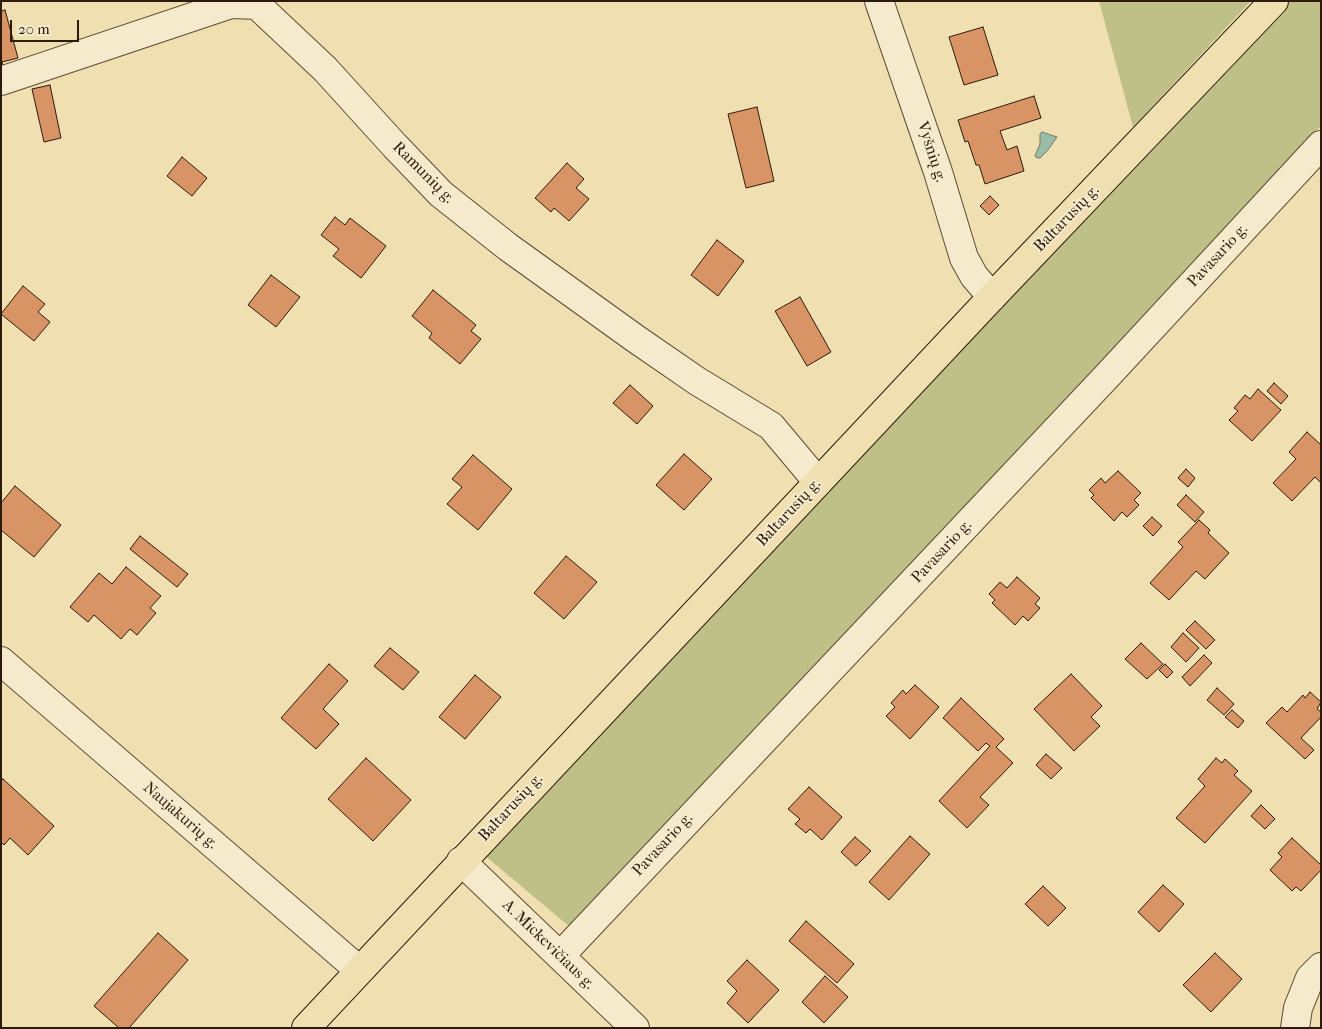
<!DOCTYPE html>
<html>
<head>
<meta charset="utf-8">
<style>
  body { margin:0 }
  #map { position:relative; width:1322px; height:1029px; overflow:hidden; background:#f0dfb0; font-family:"IM FELL French Canon",serif }
  canvas { display:block }
  .frame { position:absolute; inset:0; border:2px solid #2c1a0c; pointer-events:none }
  .scale { position:absolute; left:10px; top:20px; width:69px; height:22px; box-sizing:border-box; border:2px solid #2c1a0c; border-top:0; padding-left:6px; font-size:15px; line-height:18px; white-space:nowrap; color:#2c1a0c; -webkit-text-stroke:4px #f5eacc; paint-order:stroke }
</style>
</head>
<body>
<div id="map">
<canvas width="1322" height="1029"></canvas>
<div class="frame"></div>
<div class="scale">20 m</div>
</div>
<script>
const context = document.querySelector('canvas').getContext('2d');
context.lineJoin = 'round';
function paint(path, color) {
  context.fillStyle = color;
  context.fill(path, 'evenodd');
}
function shape(rows) {
  const path = new Path2D();
  for (const r of rows) {
    path.moveTo(r[0], r[1]);
    for (let i = 2; i < r.length; i += 2) path.lineTo(r[i], r[i + 1]);
  }
  return path;
}
function stroke(path, color, width, dash) {
  context.strokeStyle = color;
  context.lineWidth = width;
  context.lineCap = dash ? 'butt' : 'round';
  context.setLineDash(dash || []);
  context.stroke(path);
}
function drawText(font, color, halo, rows, align = 'center') {
  context.font = font + ' "IM FELL French Canon",serif';
  context.lineWidth = 4;
  context.setLineDash([]);
  context.textBaseline = 'middle';
  context.strokeStyle = halo;
  context.fillStyle = color;
  for (const [text, x, y, turn = 0] of rows) {
    context.save();
    context.translate(x, y);
    context.rotate((+turn || 0) * Math.PI / 180);
    context.textAlign = isNaN(turn) ? turn : align;
    if (halo) context.strokeText(text, 0, 0);
    context.fillText(text, 0, 0);
    context.restore();
  }
}
const green = shape([
  [1099,1,1251,1,1133,127],
  [1290,1,1321,1,1321,126,1160,300,570,927,484,855]
]);
const water = shape([
  [1042,132,1057,137,1048,150,1040,158,1037,158,1035,156,1040,144,1040,134,1042,132]
]);
const building = shape([
  [5,10,18,58,2,62,5,73,1,74,1,11,5,10],
  [983,27,998,75,964,85,949,37,983,27],
  [50,85,61,138,44,142,32,89,50,85],
  [1034,96,1041,118,1000,131,1007,150,1017,146,1024,171,985,184,979,165,976,165,968,141,965,142,958,120,1034,96],
  [757,107,774,181,746,188,728,114,757,107],
  [182,157,207,178,192,196,167,176,182,157],
  [567,163,584,179,576,188,589,199,569,221,554,208,551,212,535,198,567,163],
  [990,196,999,205,989,215,980,206,990,196],
  [335,217,345,225,350,218,386,246,361,278,333,256,339,249,321,235,335,217],
  [717,240,744,261,718,296,691,275,717,240],
  [271,275,300,297,276,327,248,305,271,275],
  [23,286,45,304,38,312,50,322,34,341,1,314,23,286],
  [433,290,476,325,471,331,481,339,460,364,429,338,432,333,412,316,433,290],
  [800,297,831,352,807,366,775,311,800,297],
  [1274,383,1288,396,1281,404,1267,391,1274,383],
  [630,385,653,406,637,424,613,403,630,385],
  [1258,389,1281,410,1252,441,1229,420,1238,411,1234,408,1245,395,1250,399,1258,389],
  [1307,432,1321,445,1321,483,1315,477,1292,501,1273,483,1296,459,1289,452,1307,432],
  [684,454,712,479,684,510,656,485,684,454],
  [473,455,512,489,478,530,447,504,462,487,452,479,473,455],
  [1186,469,1195,478,1188,487,1178,478,1186,469],
  [1118,471,1141,493,1134,500,1139,505,1127,517,1122,512,1114,521,1091,498,1094,495,1089,490,1101,478,1105,483,1118,471],
  [15,486,61,525,34,557,1,530,1,503,15,486],
  [1186,495,1204,512,1195,522,1177,505,1186,495],
  [1152,517,1162,526,1153,536,1143,526,1152,517],
  [1199,520,1210,530,1208,533,1229,553,1205,579,1196,571,1169,600,1150,583,1183,547,1178,542,1199,520],
  [140,536,188,574,177,587,130,549,140,536],
  [566,556,597,582,564,619,534,593,566,556],
  [126,567,161,596,150,608,156,613,137,635,130,629,121,639,94,615,88,622,70,607,99,573,112,584,126,567],
  [1017,577,1040,598,1035,604,1040,608,1028,621,1023,616,1015,625,992,603,995,600,989,594,1000,582,1007,588,1017,577],
  [1195,621,1215,640,1206,649,1186,630,1195,621],
  [1183,633,1199,648,1186,662,1171,647,1183,633],
  [1141,643,1163,664,1147,679,1125,659,1141,643],
  [390,648,419,672,403,690,374,666,390,648],
  [1204,655,1212,663,1190,686,1182,677,1204,655],
  [329,664,348,681,323,709,339,724,316,749,281,718,329,664],
  [1165,664,1173,672,1167,678,1159,670,1165,664],
  [1071,674,1102,706,1091,717,1100,726,1074,751,1034,709,1071,674],
  [475,675,501,697,465,739,439,717,475,675],
  [915,685,939,707,910,739,886,716,895,707,891,703,903,690,906,694,915,685],
  [1217,688,1234,704,1224,715,1207,700,1217,688],
  [1310,692,1321,702,1317,709,1321,712,1321,717,1301,738,1314,750,1305,759,1266,723,1282,707,1287,712,1303,695,1305,698,1310,692],
  [961,698,1004,739,996,747,1013,763,980,797,989,805,967,828,939,801,990,746,986,743,978,751,943,718,961,698],
  [1232,710,1244,721,1238,728,1225,717,1232,710],
  [1046,754,1062,768,1051,779,1036,765,1046,754],
  [366,758,411,800,373,841,328,799,366,758],
  [1216,758,1222,763,1225,759,1238,771,1234,775,1252,791,1205,843,1176,818,1205,786,1198,779,1216,758],
  [3,779,54,826,28,855,10,838,4,845,1,842,1,781,3,779],
  [809,787,842,817,822,840,810,829,806,833,795,824,800,819,788,809,809,787],
  [1261,805,1275,819,1265,829,1251,816,1261,805],
  [910,836,930,854,889,900,869,882,910,836],
  [855,837,871,851,856,866,841,852,855,837],
  [1292,838,1321,865,1321,870,1301,891,1296,887,1292,891,1270,870,1282,857,1278,853,1292,838],
  [1163,885,1184,904,1159,932,1138,912,1163,885],
  [1043,886,1066,908,1048,926,1025,904,1043,886],
  [806,921,854,964,837,983,789,941,806,921],
  [158,933,188,960,129,1028,119,1028,94,1006,158,933],
  [1215,953,1242,979,1211,1012,1183,985,1215,953],
  [747,960,779,990,748,1023,727,1003,737,991,727,981,747,960],
  [825,976,848,997,824,1023,802,1002,825,976]
]);
const minor = shape([
  [879,1,938,172,964,258,974,276,992,297],
  [1,81,231,4,257,5,325,69,395,146,441,194,508,247,636,339,697,381,771,426,818,482],
  [1,661,359,970],
  [461,861,635,1028],
  [560,956,1108,375,1321,145],
  [1295,1028,1298,1008,1310,978,1321,967]
]);
const major = shape([
  [306,1028,992,297,1274,1]
]);
const streetNames = [
  ["Vyšnių g.",931,152,72],
  ["Ramunių g.",423,173,45],
  ["Baltarusių g.",1067,219,-46],
  ["Pavasario g.",1218,256,-47],
  ["Baltarusių g.",789,513,-47],
  ["Pavasario g.",942,552,-47],
  ["Baltarusių g.",511,808,-47],
  ["Naujakurių g.",180,816,41],
  ["Pavasario g.",663,845,-47],
  ["A. Mickevičiaus g.",548,945,44]
];
paint(green, '#bec088');
paint(water, '#9bbda7');
stroke(water, '#6f7c69', 1);
paint(building, '#d99465');
stroke(building, '#2c1a0c', 1);
stroke(minor, '#5d4b35', 30);
stroke(major, '#2c1a0c', 30);
stroke(minor, '#f5eacc', 28);
stroke(major, '#f0dfb0', 28);
drawText('16px', '#2c1a0c', '#f5eacc', streetNames);
</script>
</body>
</html>
